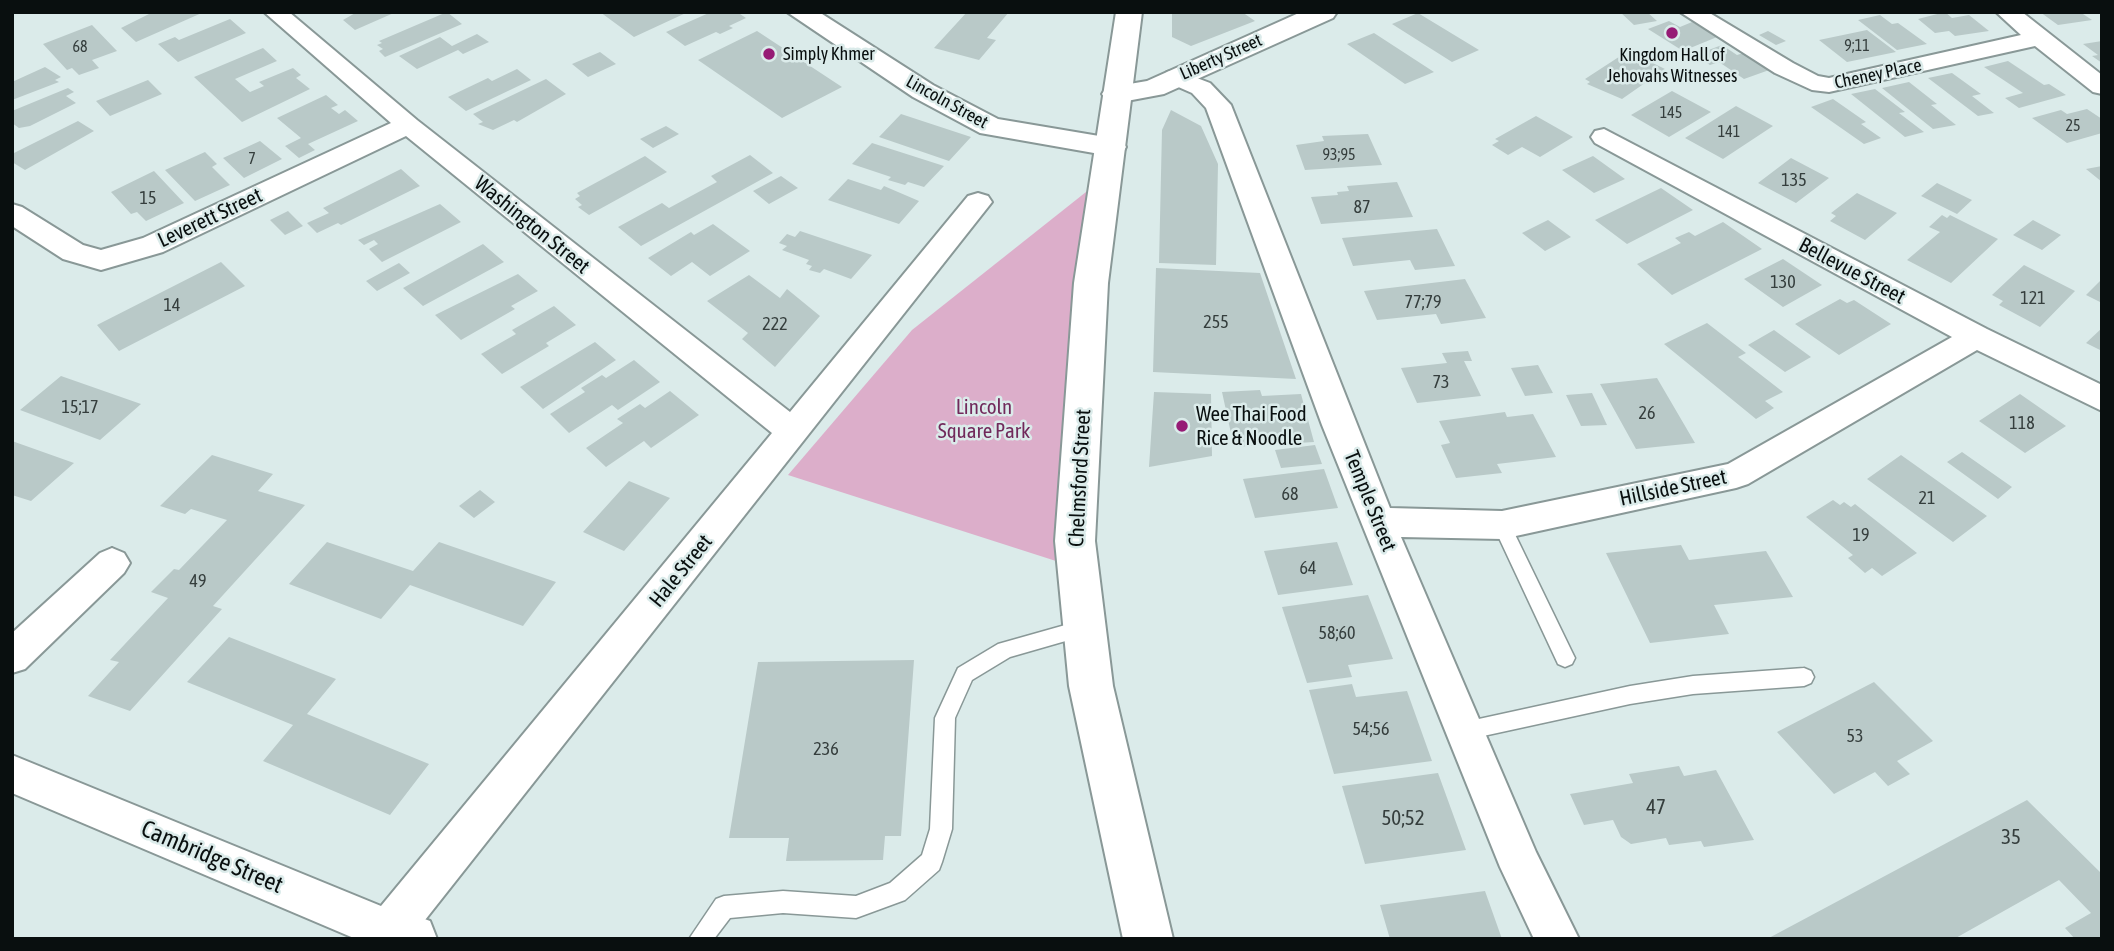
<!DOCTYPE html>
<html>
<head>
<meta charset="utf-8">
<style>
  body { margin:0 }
  #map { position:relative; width:2114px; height:951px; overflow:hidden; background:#dbebea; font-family:"Asap Condensed",sans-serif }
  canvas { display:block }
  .frame { position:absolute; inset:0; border:14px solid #090f0f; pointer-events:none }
</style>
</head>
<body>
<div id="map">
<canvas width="2114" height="951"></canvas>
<div class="frame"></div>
</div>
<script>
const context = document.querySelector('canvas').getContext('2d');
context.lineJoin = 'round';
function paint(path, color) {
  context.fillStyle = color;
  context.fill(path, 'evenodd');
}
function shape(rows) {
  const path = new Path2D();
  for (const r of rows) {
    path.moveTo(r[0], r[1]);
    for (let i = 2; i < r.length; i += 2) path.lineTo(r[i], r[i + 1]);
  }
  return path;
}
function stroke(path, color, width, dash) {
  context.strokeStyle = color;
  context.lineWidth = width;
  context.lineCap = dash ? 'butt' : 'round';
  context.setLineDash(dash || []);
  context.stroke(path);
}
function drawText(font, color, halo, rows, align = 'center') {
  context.font = font + ' "Asap Condensed",sans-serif';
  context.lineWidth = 5;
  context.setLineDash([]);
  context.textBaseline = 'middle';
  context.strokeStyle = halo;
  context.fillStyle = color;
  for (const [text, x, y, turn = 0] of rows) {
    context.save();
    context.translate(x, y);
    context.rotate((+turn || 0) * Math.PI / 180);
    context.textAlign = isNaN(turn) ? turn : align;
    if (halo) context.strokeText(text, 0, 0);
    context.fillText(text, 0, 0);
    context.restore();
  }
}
const green = shape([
  [1115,169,1084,570,788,475,912,330]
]);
const building = shape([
  [153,12,204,12,136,42,121,28],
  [357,12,396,12,355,30,343,20],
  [447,12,462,24,385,57,379,51,383,49,377,45,382,43,379,41],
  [600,12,688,12,634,37],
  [711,12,737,12,746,18,729,26,733,28,720,34,716,32,685,46,666,32],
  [967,12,1009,12,987,38,996,40,979,60,934,48],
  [1172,12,1242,12,1255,21,1191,46,1172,37],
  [1620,12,1647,12,1657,21,1634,25],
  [1945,12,1952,18,1969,15,1989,31,1955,36,1949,31,1935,33,1918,19],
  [2040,12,2080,12,2092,20,2058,25],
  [1418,13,1479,50,1452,62,1392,24],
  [1880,15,1892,24,1898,23,1927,44,1897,50,1858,20],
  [230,19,246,33,178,62,158,44,175,37,179,40],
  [1669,21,1680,27,1692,22,1717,37,1683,51,1648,29],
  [92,25,117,51,92,60,99,68,79,75,72,68,67,70,43,44],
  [1867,30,1896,52,1847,62,1819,40],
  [757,31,842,87,782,118,698,60],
  [1768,31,1786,41,1776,45,1759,35],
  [1374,33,1434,72,1405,84,1347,44],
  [477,34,489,42,463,54,458,50,417,69,399,56,440,37,452,46],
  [2102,41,2102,63,2092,56,2098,55,2083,44],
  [1722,45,1737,55,1747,52,1772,69,1744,79,1719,62,1710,65,1695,55],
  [263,48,277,61,235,79,250,92,264,86,259,82,293,68,301,75,296,78,310,89,242,122,194,77],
  [1628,51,1665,69,1622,99,1587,84,1590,82,1585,79],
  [600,52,616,64,588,77,572,64],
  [2008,61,2044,85,2049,84,2066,95,2019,108,2005,98,2023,93,1984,67],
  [45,67,61,77,55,80,59,82,12,100,12,82],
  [517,69,531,80,466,111,448,97,488,78,492,81],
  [1952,73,1981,94,1972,96,1994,113,1978,116,1928,78],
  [546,79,566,94,517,122,514,120,493,130,478,124,483,122,473,114],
  [148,80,162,94,110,116,96,101],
  [1909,82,1937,104,1931,105,1956,125,1933,129,1882,88],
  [68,88,74,92,66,96,76,103,30,126,19,128,12,123,12,111],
  [1875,89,1905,112,1899,113,1924,132,1905,137,1851,94],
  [1672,91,1711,112,1669,137,1631,115],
  [326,95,338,105,331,108,339,114,345,110,358,121,308,144,315,150,299,158,285,146,301,138,277,118],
  [1833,99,1866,122,1861,124,1881,138,1864,144,1811,107],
  [1736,106,1773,126,1723,159,1685,138],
  [2087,109,2102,119,2102,133,2067,143,2032,118,2061,110,2067,114],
  [1171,110,1201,126,1218,164,1216,265,1159,263,1162,130],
  [901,114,971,137,949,161,879,137],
  [1536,116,1573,137,1540,157,1522,147,1508,155,1492,145,1499,141,1495,139],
  [78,121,94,131,25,170,12,162,12,154],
  [666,126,679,134,653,148,640,139],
  [1368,134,1382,165,1305,170,1296,145,1324,141,1322,136],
  [260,141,282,159,244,178,223,158],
  [872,143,944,166,924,187,908,182,905,185,888,180,891,177,852,164],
  [205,152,217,164,212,167,230,185,195,201,165,170],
  [750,155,773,173,641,246,618,227,662,203,669,208,717,182,711,176],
  [645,156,667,172,589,215,578,207,582,205,575,199,580,196,577,193],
  [1593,156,1625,179,1594,193,1562,170],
  [1791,158,1829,178,1796,203,1758,183],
  [2102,166,2102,182,2086,169],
  [401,169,420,186,341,225,338,223,317,233,307,223,329,213,323,208],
  [154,171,184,203,146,221,137,212,131,214,111,192],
  [781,176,798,188,769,204,753,191],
  [848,179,881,190,884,186,919,201,899,224,828,200],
  [1397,182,1413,217,1321,224,1311,197,1338,195,1337,192,1349,191,1347,186],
  [1937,183,1972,200,1957,214,1921,196],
  [1661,188,1693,210,1627,244,1595,220],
  [1857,193,1897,213,1865,240,1830,221,1836,216,1831,213],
  [440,204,461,222,382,262,369,249,378,244,374,240,364,245,358,240],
  [288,211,303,226,285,235,270,220],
  [1942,215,1947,218,1950,215,1998,239,1951,283,1907,260,1940,232,1929,227],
  [1548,220,1571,237,1545,251,1522,233],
  [2033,220,2061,235,2042,250,2013,235],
  [1723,222,1762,249,1672,295,1637,264,1681,243,1675,238,1689,232,1695,236],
  [713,224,750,251,710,276,692,262,671,276,648,258,691,232,694,235],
  [1437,229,1455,266,1415,270,1410,260,1353,266,1342,238],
  [800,231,872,255,851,279,824,269,820,273,809,270,812,266,806,264,809,260,782,250,787,246,779,243,787,234,795,237],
  [483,244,504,262,423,306,403,288],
  [1783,259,1822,285,1783,307,1744,279],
  [221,262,245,286,119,351,97,325],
  [399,263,410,273,377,291,366,281],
  [2024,265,2075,291,2040,327,1999,305,2003,301,1992,295],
  [1156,268,1260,273,1296,379,1153,372],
  [518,274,538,291,511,306,515,309,461,340,435,315],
  [749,275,780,298,787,289,820,316,775,367,742,339,748,333,707,301],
  [1465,279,1486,318,1441,324,1436,314,1377,320,1364,291],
  [2102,279,2102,303,2086,295],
  [1840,299,1847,303,1854,300,1891,324,1839,355,1795,324],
  [554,306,576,325,546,343,549,346,502,374,481,354,516,334,512,330],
  [1707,323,1746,353,1738,357,1783,392,1765,401,1774,408,1756,419,1664,344],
  [2102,328,2102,351,2086,343],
  [1774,330,1811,357,1785,372,1748,345],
  [595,342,616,360,543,409,520,387],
  [1468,351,1472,361,1464,361,1481,396,1417,403,1401,368,1447,363,1442,353],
  [634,360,660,382,618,410,612,405,569,433,550,414,585,392,581,388,602,375,606,378],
  [1538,365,1553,393,1525,396,1511,368],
  [61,376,141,404,100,440,20,410],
  [1657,378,1695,443,1636,449,1600,384],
  [1260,390,1262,396,1301,394,1314,442,1234,447,1222,392],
  [670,391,699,415,651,448,644,441,606,467,586,448,623,423,617,419,640,404,645,408],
  [1154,392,1211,394,1212,456,1149,467],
  [1592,393,1607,425,1581,426,1566,395],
  [2020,394,2066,426,2025,453,1979,421],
  [1505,412,1507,417,1533,414,1556,457,1497,464,1502,473,1456,478,1441,445,1450,443,1439,421],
  [12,441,74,463,31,501,12,495],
  [1315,445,1322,464,1281,468,1275,450],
  [1962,452,2012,487,1998,499,1947,462],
  [212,455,273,474,258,491,305,505,213,606,222,609,130,711,88,696,119,662,110,660,168,598,151,592,174,569,179,570,227,520,191,509,185,514,160,506],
  [1901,455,1987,516,1953,542,1867,479],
  [1324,469,1338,508,1255,518,1243,479],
  [629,481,670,498,624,551,583,532],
  [480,490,495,502,474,518,459,506],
  [1833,500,1840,505,1844,502,1851,507,1855,504,1917,553,1882,576,1872,568,1865,573,1848,558,1853,555,1806,517],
  [327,542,413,571,439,542,556,582,523,626,410,585,381,619,289,584],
  [1337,542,1353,585,1278,595,1264,551],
  [1681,545,1689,560,1766,551,1793,597,1714,605,1729,634,1650,643,1606,553],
  [1368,595,1393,659,1348,665,1352,677,1307,683,1282,607],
  [229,637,336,679,307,714,429,764,390,815,263,761,293,725,187,682],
  [914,660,901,836,885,836,883,860,786,861,789,838,729,838,758,662],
  [1874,682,1933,741,1897,761,1910,774,1888,786,1875,772,1834,794,1777,732],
  [1352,684,1356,697,1407,691,1432,761,1334,774,1309,690],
  [1679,766,1684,776,1716,770,1754,840,1704,847,1701,841,1669,845,1666,838,1631,844,1621,837,1613,820,1584,825,1570,794,1633,783,1629,774],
  [1438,773,1466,850,1365,864,1342,786],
  [2027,800,2102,874,2102,939,2075,939,2065,928,2091,913,2059,880,1954,939,1767,939],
  [1485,891,1502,939,1390,939,1380,905]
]);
const service = shape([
  [1502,518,1508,520,1572,652,1575,658,1572,664,1565,667,1558,664,1493,525,1496,520,1502,518],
  [1083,620,1090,622,1093,628,1090,634,1010,657,972,680,955,718,952,829,942,862,939,870,905,900,856,918,783,913,730,918,714,939,689,939,716,899,724,896,783,891,856,896,890,883,922,855,930,829,935,718,958,668,998,644,1083,620],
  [1804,668,1811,671,1814,677,1811,683,1804,686,1693,694,1630,704,1465,740,1458,738,1455,731,1458,724,1465,722,1630,686,1693,676,1804,668]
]);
const minor = shape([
  [264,12,289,12,417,120,790,412,968,196,978,193,988,196,992,202,410,939,356,939,12,793,12,755,381,906,772,433,406,136,163,252,101,270,63,259,12,226,12,204,22,207,83,245,101,250,143,238,391,123,264,12],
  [1680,12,1708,12,1793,63,1818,76,1829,78,2021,35,1996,12,2022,12,2102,75,2102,94,2093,92,2035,46,1829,92,1812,90,1775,73,1680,12],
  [1176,70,1210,83,1231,105,1390,508,1502,511,1728,464,1952,337,1595,143,1591,137,1595,131,1604,129,1987,329,2102,385,2102,411,1977,350,1748,484,1736,488,1502,539,1401,537,1536,852,1579,939,1534,939,1500,867,1322,425,1206,108,1192,93,1167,82,1164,77,1167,72,1176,70],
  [112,548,124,553,130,563,124,573,25,669,12,673,12,633,100,553,112,548]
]);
const tertiary = shape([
  [787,12,819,12,933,85,998,119,1111,138,1122,140,1126,147,1122,154,1111,156,980,133,913,97,787,12],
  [1301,12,1337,12,1333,18,1164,94,1116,103,1106,100,1102,94,1106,88,1147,81,1301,12],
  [389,906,430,921,437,939,358,939,371,913,389,906]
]);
const primary = shape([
  [1116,12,1142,12,1108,283,1095,541,1113,686,1173,939,1123,939,1069,686,1055,541,1074,283,1116,12]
]);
const markers = [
  [1672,33,7,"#961b75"],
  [769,54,7,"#961b75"],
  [1182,426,7,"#961b75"]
];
const farNumbernames = [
  ["9;11",1857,46],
  ["68",80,47],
  ["145",1671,113],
  ["25",2073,126],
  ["141",1729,132],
  ["93;95",1339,155],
  ["7",252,159]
];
const farPoinames = [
  ["Simply Khmer",783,54],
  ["Kingdom Hall of",1672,55,"center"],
  ["Jehovahs Witnesses",1672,76,"center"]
];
const farStreetnames = [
  ["Liberty Street",1221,57,-24],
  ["Cheney Place",1878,74,-12],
  ["Lincoln Street",947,102,29]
];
const numberNames = [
  ["135",1794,180],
  ["15",148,198],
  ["87",1362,207],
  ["130",1783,282],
  ["121",2033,298],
  ["77;79",1423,302],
  ["14",172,305],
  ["255",1216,322],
  ["222",775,324],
  ["73",1441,382],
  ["15;17",80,407],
  ["26",1647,413],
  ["118",2022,423],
  ["68",1290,494],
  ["21",1927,498],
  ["19",1861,535],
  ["64",1308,568],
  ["49",198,581],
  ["58;60",1337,633],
  ["54;56",1371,729],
  ["53",1855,736],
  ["236",826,749]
];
const streetNames = [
  ["Leverett Street",210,218,-25],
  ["Washington Street",532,225,39],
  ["Bellevue Street",1852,271,28],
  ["Chelmsford Street",1080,478,-87],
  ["Hillside Street",1673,488,-12],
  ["Temple Street",1370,501,68],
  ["Hale Street",681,571,-51]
];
const parkNames = [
  ["Lincoln",984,407],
  ["Square Park",984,431]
];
const poiNames = [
  ["Wee Thai Food",1196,414],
  ["Rice & Noodle",1196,438]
];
const nearNumbernames = [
  ["47",1656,807],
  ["50;52",1403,818],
  ["35",2011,837]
];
const nearStreetnames = [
  ["Cambridge Street",212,857,23]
];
paint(green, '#dcaeca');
paint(building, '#b9c9c8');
stroke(service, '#899897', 3);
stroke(minor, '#899897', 4);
stroke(tertiary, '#899897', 4);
stroke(primary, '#899897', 4);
paint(service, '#fff');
paint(minor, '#fff');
paint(tertiary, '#fff');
paint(primary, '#fff');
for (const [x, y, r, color] of markers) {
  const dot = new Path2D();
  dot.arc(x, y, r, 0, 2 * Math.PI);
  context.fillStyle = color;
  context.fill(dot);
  stroke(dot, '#dbebea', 2.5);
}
drawText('16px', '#353e3d', null, farNumbernames);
drawText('18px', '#090f0f', '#dbebea', farPoinames, 'left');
drawText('18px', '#090f0f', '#dbebea', farStreetnames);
drawText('18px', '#353e3d', null, numberNames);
drawText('21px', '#090f0f', '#dbebea', streetNames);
drawText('21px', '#71295b', '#dbebea', parkNames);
drawText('21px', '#090f0f', '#dbebea', poiNames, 'left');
drawText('21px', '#353e3d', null, nearNumbernames);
drawText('24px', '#090f0f', '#dbebea', nearStreetnames);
</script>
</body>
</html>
